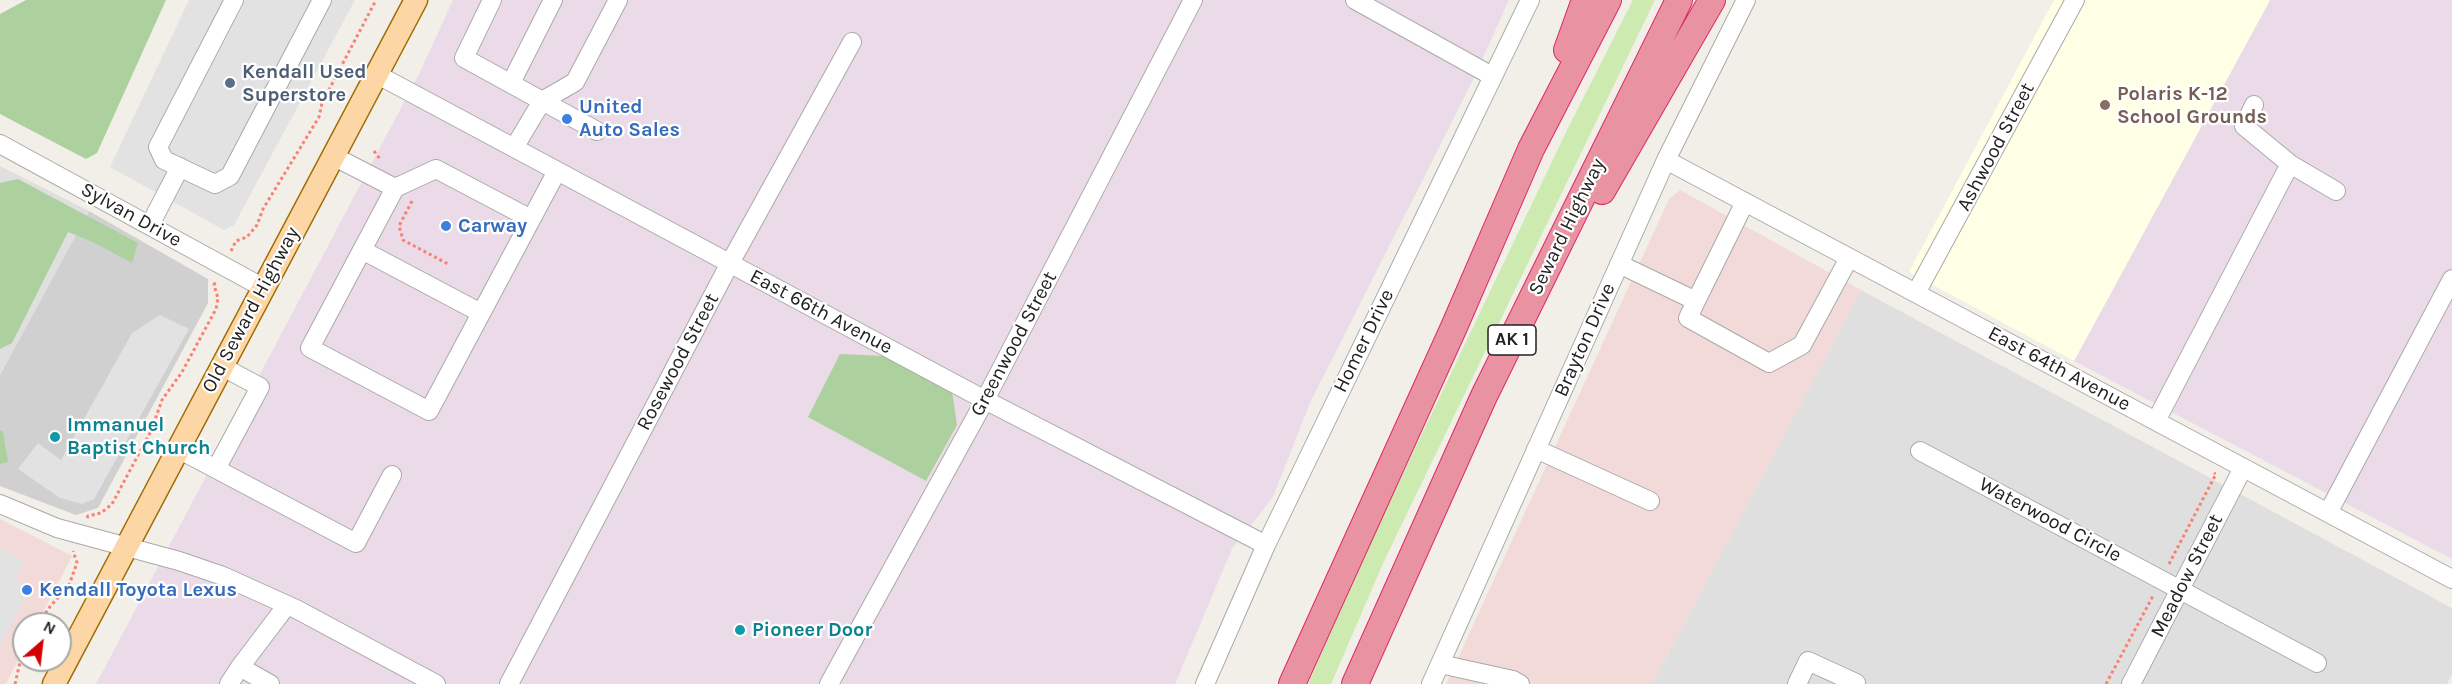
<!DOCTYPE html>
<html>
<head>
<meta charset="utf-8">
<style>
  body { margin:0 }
  #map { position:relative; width:2452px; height:684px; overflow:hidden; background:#f2efe9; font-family:Karla,sans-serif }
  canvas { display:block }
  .north { position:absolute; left:12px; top:612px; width:60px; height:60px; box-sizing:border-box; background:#fff; border:2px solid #a7a7a7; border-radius:50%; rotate:28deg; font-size:16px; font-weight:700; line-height:24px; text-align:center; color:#222 }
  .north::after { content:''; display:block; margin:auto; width:21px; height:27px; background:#d40000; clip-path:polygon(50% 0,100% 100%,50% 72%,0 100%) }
</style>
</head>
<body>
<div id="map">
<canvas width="2452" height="684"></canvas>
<div class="north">N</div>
</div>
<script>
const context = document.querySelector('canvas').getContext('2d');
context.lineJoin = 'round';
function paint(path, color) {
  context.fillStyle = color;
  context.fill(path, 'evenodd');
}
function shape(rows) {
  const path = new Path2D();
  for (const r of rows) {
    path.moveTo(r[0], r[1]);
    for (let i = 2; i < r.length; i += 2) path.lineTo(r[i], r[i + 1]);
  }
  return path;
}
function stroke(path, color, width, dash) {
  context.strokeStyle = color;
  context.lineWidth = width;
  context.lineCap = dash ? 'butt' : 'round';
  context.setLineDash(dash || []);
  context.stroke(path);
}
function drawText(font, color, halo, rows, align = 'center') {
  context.font = font + ' Karla,sans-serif';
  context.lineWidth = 4.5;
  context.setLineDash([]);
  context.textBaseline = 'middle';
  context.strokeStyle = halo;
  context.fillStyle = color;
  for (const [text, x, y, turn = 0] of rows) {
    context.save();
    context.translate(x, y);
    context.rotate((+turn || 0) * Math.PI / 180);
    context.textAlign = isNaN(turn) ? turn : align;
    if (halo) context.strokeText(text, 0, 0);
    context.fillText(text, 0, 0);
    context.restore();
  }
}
const residential = shape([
  [0,166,89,211,0,375],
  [1861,290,2452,608,2452,674,2447,684,1652,684]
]);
const commercial = shape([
  [1680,190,1861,290,1652,684,1446,684,1669,199],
  [0,519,72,556,37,624,24,624,24,649,6,684,0,684]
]);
const industrial = shape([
  [453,0,1509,0,1473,80,1310,403,1273,497,1232,549,1175,684,96,684,421,70],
  [2270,0,2452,0,2452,559,2074,361]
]);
const education = shape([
  [2054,0,2270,0,2074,361,1909,272]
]);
const religious = shape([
  [89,211,208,279,208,303,98,508,76,515,0,486,0,375]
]);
const grass = shape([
  [1633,0,1655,0,1385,559,1331,684,1308,684,1382,518,1568,128]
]);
const forest = shape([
  [26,0,166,0,97,153,86,159,0,114,0,14],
  [18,179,138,243,132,263,93,242,68,232,12,343,0,349,0,183],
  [840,354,885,356,952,391,957,425,926,481,808,417],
  [0,430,3,432,8,462,0,464]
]);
const parking = shape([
  [189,0,355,0,234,225,224,230,110,167],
  [160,315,189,329,94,499,82,504,60,498,18,469,38,443,61,460,132,333],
  [0,548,24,561,16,579,31,587,0,646]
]);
const path = shape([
  [374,151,380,159],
  [412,201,399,226,403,240,448,264],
  [231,251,236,241,247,237,257,225,263,209,319,117,322,103,376,0],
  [87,518,88,516,101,513,112,504,151,431,162,400,182,372,216,309,218,298,214,285,216,281],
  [2169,564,2216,474,2214,473],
  [40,624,48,609,69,585,77,563,73,551],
  [15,684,20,662,24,654],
  [2106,684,2154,594]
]);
const minor = shape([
  [234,0,158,147,164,160,215,184,230,176,322,0],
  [492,0,464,58,597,131],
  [1355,0,1492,76],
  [378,75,985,400,1266,545],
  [511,83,553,0],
  [2254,105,2244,126,2290,164],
  [0,144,262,287],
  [514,148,542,101,575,82,618,0],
  [333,156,395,188],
  [1666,160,2452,579],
  [531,219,436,169,395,188,310,348,429,411,557,171],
  [150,225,180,167],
  [362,250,481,313],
  [1619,264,1696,301,1745,202],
  [1916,293,2075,0],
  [1696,301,1688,318,1769,363,1802,345,1849,258],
  [2156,421,2290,164,2336,191],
  [178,449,216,469,260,387,221,366],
  [1536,449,1650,501],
  [1920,451,2317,663],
  [216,469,356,543,392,475],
  [0,504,57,528,179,561,223,576,296,609,436,684],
  [2328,513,2452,279],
  [1440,664,1513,680,1520,684],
  [240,667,270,684],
  [229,684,240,667,287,605],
  [509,684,730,263,852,42],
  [829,684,985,400,1193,0],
  [1205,684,1266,545,1530,0],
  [1431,684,1666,160,1746,0],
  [1797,684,1808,661,1856,683],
  [2131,684,2243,468]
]);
const major = shape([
  [54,684,416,0]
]);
const highway = shape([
  [1567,50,1585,0],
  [1602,191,1712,0],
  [1292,684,1454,327,1531,149,1608,0],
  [1355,684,1484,396,1679,0]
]);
const markers = [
  [230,83,6,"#5c6f8a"],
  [2105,105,6,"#8d6e63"],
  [567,119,6,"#3f7fe0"],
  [446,226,6,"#3f7fe0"],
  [55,437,6,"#0f9aa8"],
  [27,590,6,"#3f7fe0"],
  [740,630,6,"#0f9aa8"]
];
const shields = [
  [1512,340,48]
];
const shieldNames = [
  ["AK 1",1512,340]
];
const serviceNames = [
  ["Kendall Used",242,72],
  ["Superstore",242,95]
];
const educationNames = [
  ["Polaris K-12",2117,94],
  ["School Grounds",2117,117]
];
const shopNames = [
  ["United",579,107],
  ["Auto Sales",579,130],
  ["Carway",458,226],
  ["Kendall Toyota Lexus",39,590]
];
const streetNames = [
  ["Ashwood Street",1996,147,-62],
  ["Sylvan Drive",131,215,29],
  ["Seward Highway",1567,227,-64],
  ["Old Seward Highway",251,310,-62],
  ["East 66th Avenue",821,312,28],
  ["Brayton Drive",1585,340,-66],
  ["Homer Drive",1364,341,-64],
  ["Greenwood Street",1014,344,-62],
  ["Rosewood Street",678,362,-62],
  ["East 64th Avenue",2059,369,28],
  ["Waterwood Circle",2050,520,28],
  ["Meadow Street",2187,576,-63]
];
const cultureNames = [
  ["Immanuel",67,425],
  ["Baptist Church",67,448],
  ["Pioneer Door",752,630]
];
paint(residential, '#e0dfdf');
paint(commercial, '#f2dad9');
paint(industrial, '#ebdbe8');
paint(education, '#ffffe5');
paint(religious, '#d0d0d0');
paint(grass, '#cdebb0');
paint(forest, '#add19e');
paint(parking, '#e2e2e2');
stroke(minor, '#a9a9a9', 20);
stroke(major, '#a06b00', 25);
stroke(highway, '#dc2a67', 28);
stroke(path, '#fa8072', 3, [3, 3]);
stroke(minor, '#fff', 18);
stroke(major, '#fcd6a4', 22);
stroke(highway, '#e892a2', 26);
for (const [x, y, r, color] of markers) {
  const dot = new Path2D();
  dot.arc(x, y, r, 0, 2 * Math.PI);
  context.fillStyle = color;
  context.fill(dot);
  stroke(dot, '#fff', 2);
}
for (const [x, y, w] of shields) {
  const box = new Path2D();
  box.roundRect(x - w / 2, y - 15, w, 30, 4.5);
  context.fillStyle = '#fff';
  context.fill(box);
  stroke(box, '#222', 1.5);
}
drawText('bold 18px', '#222', null, shieldNames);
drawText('bold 20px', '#4e5e75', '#fff', serviceNames, 'left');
drawText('bold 20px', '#785e54', '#fff', educationNames, 'left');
drawText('bold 20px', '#366cbe', '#fff', shopNames, 'left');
drawText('20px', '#222', '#fff', streetNames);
drawText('bold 20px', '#0d838f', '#fff', cultureNames, 'left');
</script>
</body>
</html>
